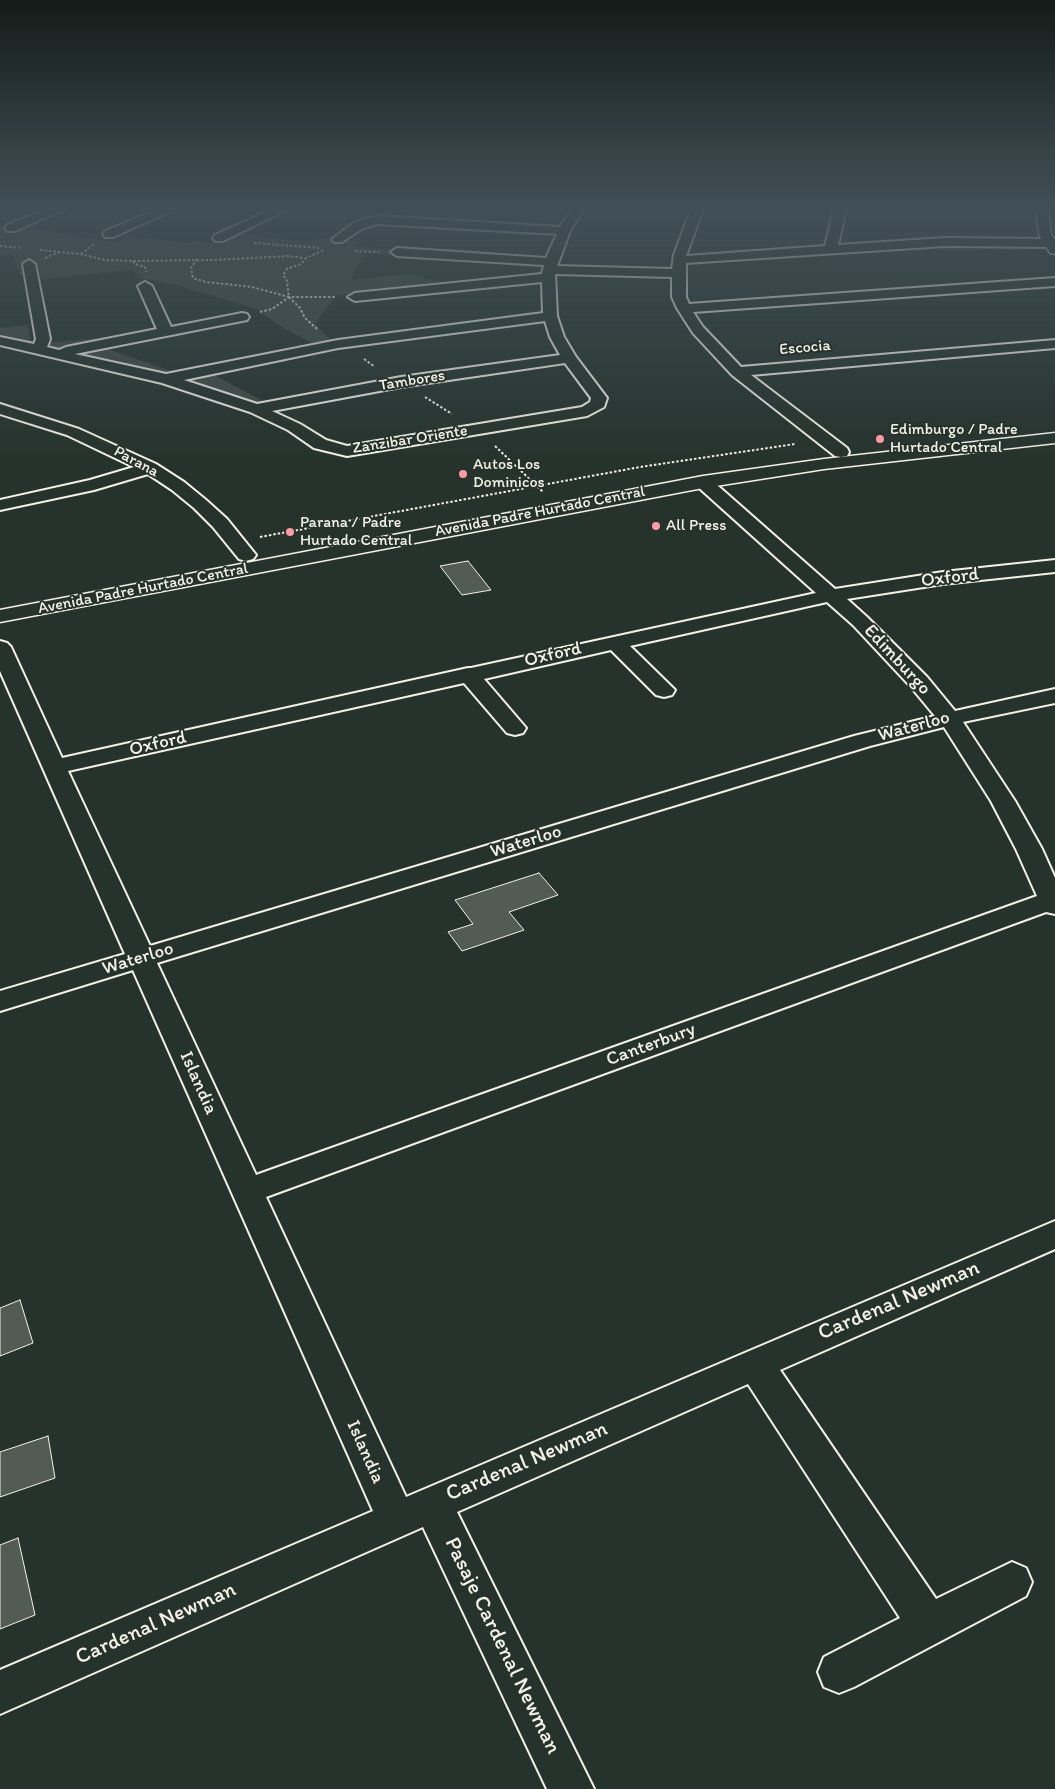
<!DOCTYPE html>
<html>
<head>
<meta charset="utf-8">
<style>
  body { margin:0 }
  canvas { display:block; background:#26332d }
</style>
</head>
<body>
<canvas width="1055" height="1789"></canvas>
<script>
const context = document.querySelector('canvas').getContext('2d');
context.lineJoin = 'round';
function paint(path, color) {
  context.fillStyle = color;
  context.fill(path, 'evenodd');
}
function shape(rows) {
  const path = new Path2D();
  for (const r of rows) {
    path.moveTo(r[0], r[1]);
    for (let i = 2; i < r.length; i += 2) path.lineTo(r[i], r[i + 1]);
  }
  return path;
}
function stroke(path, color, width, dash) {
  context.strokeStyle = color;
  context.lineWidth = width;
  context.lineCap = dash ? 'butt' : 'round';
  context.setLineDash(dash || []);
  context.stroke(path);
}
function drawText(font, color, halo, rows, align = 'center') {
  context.font = font + ' Itim,sans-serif';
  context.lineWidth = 4;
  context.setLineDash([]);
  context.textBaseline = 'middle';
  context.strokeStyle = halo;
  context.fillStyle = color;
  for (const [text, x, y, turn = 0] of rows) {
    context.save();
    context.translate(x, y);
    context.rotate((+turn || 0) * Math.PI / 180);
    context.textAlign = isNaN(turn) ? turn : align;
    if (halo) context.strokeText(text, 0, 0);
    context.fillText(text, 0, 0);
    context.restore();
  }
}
const green = shape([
  [24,227,113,242,127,236,187,243,199,241,215,245,239,233,306,243,328,237,360,242,357,247,399,250,395,255,366,253,350,280,408,274,438,282,335,296,315,324,331,340,314,344,283,328,255,308,172,284,138,278,133,270,41,279,19,274,13,255,0,256,0,229],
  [27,325,32,345,0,338,0,328],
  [141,334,55,351,48,348,47,343],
  [102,347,174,372,169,374,77,353],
  [210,373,267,403,260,404,186,378],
  [662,482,664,484,0,611,0,608]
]);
const building = shape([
  [468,561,491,590,462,595,440,566,468,561],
  [539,873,558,895,509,912,524,930,462,951,448,932,473,924,455,900,539,873],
  [20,1300,33,1343,0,1356,0,1308,20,1300],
  [48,1436,55,1478,0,1497,0,1452,48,1436],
  [18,1538,35,1615,0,1629,0,1545,18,1538]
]);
const path = shape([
  [254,243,320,248],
  [0,246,21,248],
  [40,250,80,254,105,260,133,261,214,260,288,256,305,258],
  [355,251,379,252],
  [81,254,94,244],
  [45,258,60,252],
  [197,259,191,268,193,278,206,282,252,287,289,297],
  [133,261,135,264,145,267,146,272],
  [260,312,272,309,289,297,337,297],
  [317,329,305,318,300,308,289,297,287,281,283,275,287,269,301,264,306,258,324,250],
  [364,359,375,367],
  [425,397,452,414],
  [495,446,543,492],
  [260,537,640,467,795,444]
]);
const minor = shape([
  [48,209,65,209,15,231,7,231,5,228,7,225,48,209],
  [159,209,176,209,113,237,105,237,103,234,105,231,159,209],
  [272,209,288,209,223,241,215,241,213,238,215,235,272,209],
  [572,209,584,209,570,231,557,266,672,269,674,255,691,209,703,209,686,256,825,246,834,209,846,209,838,245,945,238,1050,239,1055,241,1054,246,1050,247,945,246,686,263,686,297,689,304,1055,278,1055,286,693,312,703,327,741,367,1055,340,1055,348,751,375,847,448,849,452,847,456,841,457,835,456,732,375,693,333,677,308,672,297,672,277,555,274,557,316,564,337,576,357,607,398,604,407,587,416,347,456,314,448,288,430,250,412,162,383,0,345,0,337,34,344,36,339,23,264,29,260,35,264,50,339,47,347,59,350,66,347,157,329,138,286,145,282,152,286,171,327,242,313,247,314,249,317,247,320,242,321,75,354,166,374,338,340,543,313,542,282,355,301,348,297,355,293,542,274,544,265,397,256,391,252,397,248,546,258,557,234,377,224,363,228,342,242,334,242,332,239,355,222,377,216,560,227,572,209],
  [545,321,550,337,560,355,401,377,257,404,184,380,338,348,545,321],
  [565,363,591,398,590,402,582,407,347,446,326,440,300,424,272,411,401,387,565,363],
  [0,404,79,429,156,464,184,482,206,500,227,519,256,555,253,559,246,561,239,559,213,527,194,508,172,490,148,474,94,490,0,510,0,500,90,480,134,467,67,435,0,414,0,404],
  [703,477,709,478,835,589,943,572,1055,560,1055,572,943,584,847,599,867,617,927,677,955,711,1055,689,1055,703,963,722,1015,801,1042,849,1055,878,1055,914,1046,912,266,1197,406,1497,1055,1221,1055,1249,780,1370,936,1599,1012,1562,1026,1568,1032,1582,1026,1596,854,1687,839,1693,824,1687,818,1672,824,1657,900,1618,748,1384,457,1512,594,1789,547,1789,423,1527,0,1714,0,1670,373,1511,133,970,0,1011,0,991,125,954,0,671,0,641,7,643,11,647,62,758,468,668,471,668,816,593,697,486,694,482,697,478,703,477],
  [827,602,853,625,911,687,935,716,854,736,150,946,68,771,464,683,507,733,515,735,523,733,526,728,484,679,611,650,656,695,664,697,672,695,675,690,630,646,827,602],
  [944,727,991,801,1016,849,1037,896,256,1175,157,963,870,746,944,727]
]);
const tertiary = shape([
  [1036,209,1048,209,1051,234,1055,240,1055,254,1050,253,1039,234,1036,209]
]);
const primary = shape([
  [1055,433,1055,443,824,469,703,488,0,622,0,610,703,476,824,459,1055,433]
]);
const markers = [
  [880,439,5,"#ff9aa2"],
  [463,474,5,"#ff9aa2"],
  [656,526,5,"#ff9aa2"],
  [290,532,5,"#ff9aa2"]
];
const farStreetnames = [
  ["Escocia",805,348,-5],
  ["Tambores",412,381,-9],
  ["Zanzibar Oriente",410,440,-9],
  ["Parana",136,462,28],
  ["Avenida Padre Hurtado Central",540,512,-11],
  ["Avenida Padre Hurtado Central",143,589,-11]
];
const farPoinames = [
  ["Edimburgo / Padre",890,430],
  ["Hurtado Central",890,448],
  ["Autos Los",473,465],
  ["Dominicos",473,483],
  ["Parana / Padre",300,523],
  ["Hurtado Central",300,541],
  ["All Press",666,526]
];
const streetNames = [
  ["Oxford",950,578,-7],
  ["Oxford",553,655,-13],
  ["Edimburgo",897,660,47],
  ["Waterloo",914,727,-15],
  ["Oxford",158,744,-13],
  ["Waterloo",526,842,-17],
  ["Waterloo",138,959,-17],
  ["Canterbury",651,1045,-20],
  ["Islandia",198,1083,66],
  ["Islandia",365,1452,66]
];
const nearStreetnames = [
  ["Cardenal Newman",899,1301,-23],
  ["Cardenal Newman",527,1462,-23],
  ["Cardenal Newman",156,1624,-24],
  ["Pasaje Cardenal Newman",502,1646,64]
];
paint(green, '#414b45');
paint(building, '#525c55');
stroke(building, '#f4f1e8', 1);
stroke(minor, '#f4f1e8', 4);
stroke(tertiary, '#f4f1e8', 3);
stroke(primary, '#f4f1e8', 3);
stroke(path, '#f4f1e8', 2, [2.5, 2]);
paint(minor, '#26332d');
paint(tertiary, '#26332d');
paint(primary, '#26332d');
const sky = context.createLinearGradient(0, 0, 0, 460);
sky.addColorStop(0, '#151c19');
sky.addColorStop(0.45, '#415057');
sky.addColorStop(1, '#41505700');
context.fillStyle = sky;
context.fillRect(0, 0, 1055, 460);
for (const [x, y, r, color] of markers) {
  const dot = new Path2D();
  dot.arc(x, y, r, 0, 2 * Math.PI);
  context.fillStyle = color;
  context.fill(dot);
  stroke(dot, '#26332d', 2);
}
drawText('16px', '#f4f1e8', '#26332d', farStreetnames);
drawText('16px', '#f4f1e8', '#26332d', farPoinames, 'left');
drawText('19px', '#f4f1e8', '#26332d', streetNames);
drawText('22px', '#f4f1e8', '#26332d', nearStreetnames);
</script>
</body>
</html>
